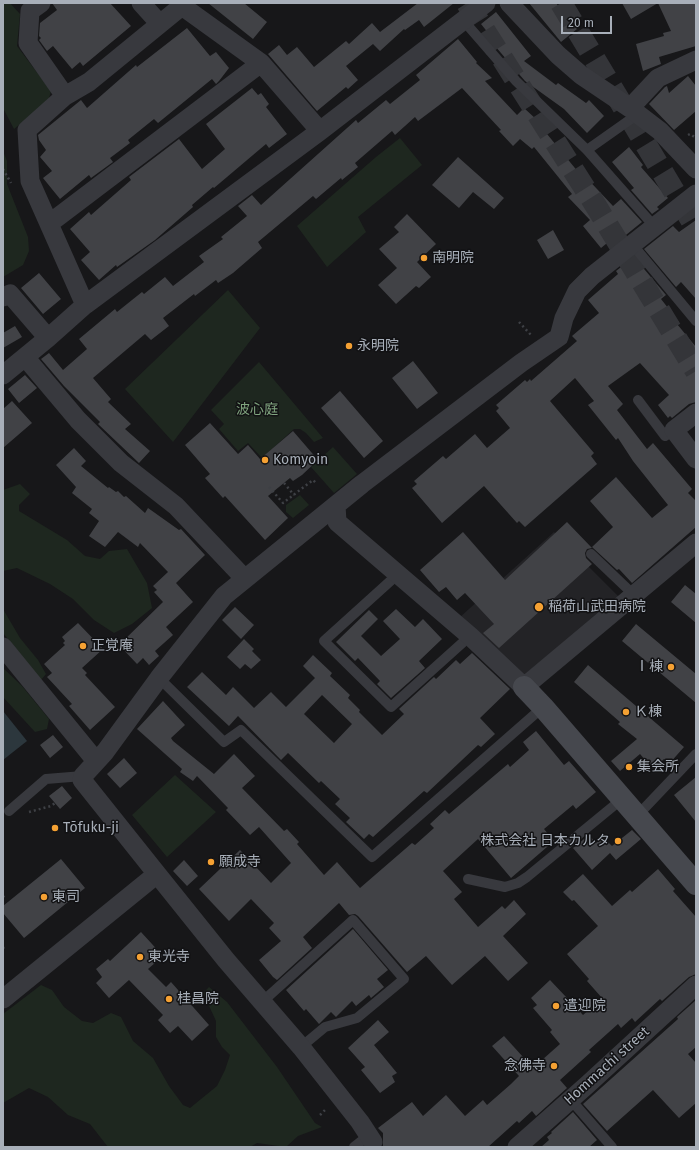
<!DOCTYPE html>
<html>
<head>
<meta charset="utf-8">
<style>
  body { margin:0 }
  #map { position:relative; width:699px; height:1150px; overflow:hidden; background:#171719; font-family:"Fira Sans",sans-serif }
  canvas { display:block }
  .frame { position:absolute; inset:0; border:4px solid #a8afb9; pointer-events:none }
  .scale { position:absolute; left:561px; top:16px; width:51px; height:18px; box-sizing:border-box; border:2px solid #a8afb9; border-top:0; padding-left:5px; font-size:12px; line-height:14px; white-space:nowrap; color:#a8afb9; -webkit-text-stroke:3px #121214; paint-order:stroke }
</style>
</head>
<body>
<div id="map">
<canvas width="699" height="1150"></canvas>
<div class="frame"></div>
<div class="scale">20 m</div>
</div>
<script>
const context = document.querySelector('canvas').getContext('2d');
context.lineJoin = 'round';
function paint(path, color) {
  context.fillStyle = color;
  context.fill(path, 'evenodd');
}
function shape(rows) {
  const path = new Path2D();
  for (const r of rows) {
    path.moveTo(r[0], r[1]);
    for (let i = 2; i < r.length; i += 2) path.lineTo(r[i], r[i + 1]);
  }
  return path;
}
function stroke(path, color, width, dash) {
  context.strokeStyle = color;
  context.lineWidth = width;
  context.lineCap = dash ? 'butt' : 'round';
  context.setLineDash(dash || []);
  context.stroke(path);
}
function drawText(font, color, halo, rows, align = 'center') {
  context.font = font + ' "Fira Sans","Noto Sans JP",sans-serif';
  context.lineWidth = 3;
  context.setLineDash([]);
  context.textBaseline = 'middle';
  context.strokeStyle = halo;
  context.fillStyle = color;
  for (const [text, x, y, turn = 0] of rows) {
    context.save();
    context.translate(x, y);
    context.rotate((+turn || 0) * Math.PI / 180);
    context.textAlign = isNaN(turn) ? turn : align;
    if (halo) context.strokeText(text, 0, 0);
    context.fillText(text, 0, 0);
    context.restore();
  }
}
const built = shape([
  [554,532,619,597,523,676,459,618]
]);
const green = shape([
  [3,3,10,3,20,14,17,46,51,91,48,102,14,129,3,108],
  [400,138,422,165,358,217,366,232,327,267,297,226,376,157],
  [3,151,7,161,7,184,28,237,29,251,23,265,3,277],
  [228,290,260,328,173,442,125,389],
  [259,362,323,438,314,442,306,433,300,429,294,429,262,458,248,443,238,451,219,429,224,424,211,410],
  [333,447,357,474,334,493,311,467],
  [20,484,30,494,19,505,19,511,67,540,85,556,100,559,109,551,127,549,147,583,152,608,132,624,114,633,94,620,73,599,50,584,17,568,3,571,3,490],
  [300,495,309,505,293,518,286,512,286,505],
  [3,609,20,638,38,660,46,674,41,680,3,633],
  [3,668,22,686,49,719,47,729,35,732,3,697],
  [175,775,216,812,167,857,132,815],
  [41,985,52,990,64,1007,82,1021,93,1023,111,1013,121,1017,133,1041,153,1058,169,1086,183,1105,190,1108,217,1086,225,1070,230,1055,222,1047,216,1037,216,1021,203,993,209,987,227,1002,277,1067,315,1123,322,1127,298,1136,286,1147,257,1143,250,1147,108,1147,90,1124,68,1115,48,1097,29,1088,3,1103,3,1014]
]);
const water = shape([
  [3,711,27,741,3,760]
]);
const building = shape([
  [52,3,110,3,131,26,83,66,80,62,72,69,53,46,47,51,39,40,41,38,39,36,40,23,57,10],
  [208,3,244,3,267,22,253,39],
  [418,3,454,3,424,27,419,20,405,30,404,29,380,51,373,44,346,66,358,80,348,89,346,87,317,111,268,54,279,45,287,55,297,47,314,67,346,41,349,44,372,23,380,32],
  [529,3,556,3,577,29,561,42],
  [622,3,696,3,696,46,659,57,661,64,643,71,636,44,664,36,663,33,671,31,658,3,631,19],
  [496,12,531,56,524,61,556,85,558,83,586,103,589,100,604,116,587,133,564,109,525,81,495,46,497,44,481,24],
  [187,28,210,56,216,52,229,68,219,81,216,84,212,79,158,123,154,119,128,140,130,143,110,158,113,162,91,178,89,175,60,199,43,178,52,171,40,157,46,150,39,140,38,135,81,100,87,108,136,65,137,67],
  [458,39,477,62,476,63,492,78,485,81,517,115,524,108,549,131,547,134,579,173,581,172,613,206,621,199,642,222,621,239,617,235,601,248,583,226,590,220,568,197,572,194,534,147,532,149,520,139,513,146,499,131,501,130,462,88,418,121,415,117,395,135,392,131,355,163,358,167,342,180,341,178,316,199,313,196,258,242,262,248,233,273,218,283,216,280,195,296,194,294,163,318,169,326,151,340,145,334,93,378,111,399,108,402,131,424,125,429,150,451,139,463,98,424,100,422,64,386,41,359,49,353,63,370,87,349,79,339,115,309,117,312,142,292,144,294,165,277,173,286,204,262,199,256,223,239,221,237,247,216,238,206,252,195,261,205,356,120,358,123,386,100,390,104,420,80,416,75],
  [688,76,696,86,696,111,674,130,649,104,665,87,667,86,669,93],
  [252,88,258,95,261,93,269,104,266,107,287,134,269,148,266,144,214,188,213,187,192,205,193,207,155,240,117,267,116,265,99,280,81,260,90,252,70,229,89,212,91,215,131,180,129,177,179,139,202,169,225,149,206,124],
  [629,147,643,165,641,167,668,198,657,207,659,209,652,214,631,190,634,188,612,162],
  [458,157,504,198,494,209,473,192,459,208,432,185],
  [407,214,436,244,417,262,431,277,419,288,416,286,396,304,378,285,397,268,379,249,399,232,394,227],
  [696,220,696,299,681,282,676,287,644,249,673,226,679,232],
  [553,230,564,250,548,259,537,240],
  [634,257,666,295,661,299,679,322,677,324,696,347,696,402,689,404,672,418,670,416,668,418,658,405,669,395,640,363,608,386,623,404,617,410,647,449,653,443,692,489,688,493,696,501,696,527,632,583,619,569,617,570,592,547,613,527,590,501,616,477,652,518,668,505,633,461,618,438,616,440,588,405,594,401,575,378,550,401,594,453,591,456,597,464,525,527,519,521,517,523,484,486,442,523,412,488,417,484,414,481,443,456,446,459,475,434,487,448,510,428,496,411,499,408,496,405,525,380,527,382,530,379,531,381,577,341,572,336,599,313,588,300,618,274,616,271],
  [39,273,61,299,43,314,21,288],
  [15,326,22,337,3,348,3,333],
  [413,361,438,393,417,409,392,378],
  [25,375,37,388,19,403,8,389],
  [340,391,383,441,364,458,321,408],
  [12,401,32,423,3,448,3,409],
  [210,423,238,454,248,445,260,459,293,431,318,460,302,475,293,481,290,478,268,496,288,518,265,540,225,496,223,498,205,478,210,474,185,445],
  [74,448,86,461,81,466,108,488,109,487,116,492,118,491,124,497,126,496,145,513,148,508,179,530,181,529,205,555,176,583,193,602,166,627,173,635,155,651,159,656,149,665,143,658,137,664,119,645,163,602,154,592,157,590,153,586,168,572,140,543,138,547,118,532,105,547,89,536,99,521,89,513,92,509,72,493,76,487,56,465],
  [567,522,592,548,587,549,585,553,586,558,592,564,499,648,483,633,494,624,465,593,457,600,446,587,439,592,420,570,463,532,505,580],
  [685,585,696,594,696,623,671,602],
  [235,607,254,625,241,639,222,620],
  [396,609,415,627,423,619,442,639,419,661,425,668,391,698,377,684,380,681,358,658,355,661,336,642,369,610,378,619,361,636,381,656,400,639,383,621],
  [78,623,103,649,82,668,87,673,85,675,115,707,90,730,69,706,72,704,47,677,52,673,44,664,65,645,63,643,65,641,62,637],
  [636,624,696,674,696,703,622,641],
  [244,639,254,649,252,651,261,660,251,669,245,664,240,669,227,657],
  [472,653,510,689,480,718,495,734,481,747,478,745,427,793,424,791,373,837,369,834,364,839,346,822,350,818,335,804,340,799,321,781,319,783,288,753,281,760,238,716,229,726,187,687,202,672,226,695,233,687,254,708,271,692,286,707,315,678,303,666,313,655,332,673,330,676,350,695,348,698,360,710,359,712,382,735,404,714,399,709,434,677,436,679,456,660,460,664],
  [322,695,352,724,334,743,304,714],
  [588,665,684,747,669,764,664,759,653,769,640,754,620,771,611,761,637,739,618,724,620,722,574,682],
  [163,701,185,725,171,738,173,741,214,774,234,754,255,776,242,788,284,831,287,829,299,842,297,844,324,875,337,862,360,888,412,843,415,845,434,828,430,824,445,810,449,814,508,764,510,767,529,750,523,742,536,731,564,765,569,761,596,792,576,809,573,805,544,829,554,841,511,878,478,839,443,871,462,892,454,899,478,927,502,906,505,909,514,900,526,914,503,936,528,963,508,981,485,956,452,985,426,956,407,972,358,916,355,914,349,915,339,903,303,937,312,948,277,980,273,977,259,960,281,941,269,928,274,923,251,899,229,921,199,889,240,850,271,883,291,863,259,827,250,835,226,810,228,808,197,776,193,781,180,772,182,769,137,729],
  [53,735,63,747,50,758,40,745],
  [124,758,137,773,120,788,107,774],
  [696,777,696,822,674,795],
  [62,786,72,798,60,809,49,796],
  [632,830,641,839,616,860,610,853,592,870,573,848,589,835,596,843,603,837,612,846],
  [61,859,85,888,24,938,3,913,3,906],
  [184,860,198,876,187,886,173,871],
  [658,869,675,889,673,891,696,917,696,974,689,977,662,1001,660,999,635,1022,632,1018,621,1028,618,1024,589,1050,591,1052,560,1080,567,1088,536,1116,532,1111,519,1123,517,1121,488,1147,383,1147,383,1133,378,1128,412,1102,423,1116,446,1095,465,1116,483,1100,487,1105,511,1084,519,1076,492,1046,504,1036,533,1068,560,1044,550,1032,552,1030,533,1008,537,1005,531,998,550,980,583,1015,602,998,587,981,589,979,567,954,598,926,574,900,572,901,563,892,583,874,612,906,630,890,632,892],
  [353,929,388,970,377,979,384,987,371,998,369,995,356,1006,352,1001,336,1017,331,1012,319,1024,306,1009,304,1011,286,990],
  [141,932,163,956,148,969,166,987,171,982,209,1025,192,1041,178,1026,170,1033,158,1020,163,1015,129,980,109,998,96,983,102,977,96,969,108,959,110,961],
  [696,1000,696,1047,688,1054,696,1063,696,1103,679,1118,653,1090,607,1131,583,1104,678,1019,677,1017],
  [378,1020,389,1032,374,1045,397,1073,392,1076,395,1082,380,1093,361,1070,365,1067,348,1048],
  [573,1112,597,1140,589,1147,541,1147,549,1140,547,1137,552,1133,551,1132]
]);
const highwayTunnel = shape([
  [467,3,596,206,696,371],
  [561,3,696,228]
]);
const path = shape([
  [688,135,690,134,696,138],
  [3,169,11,183],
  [519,322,531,335],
  [284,483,294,495],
  [269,487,283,503,313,480,316,483],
  [29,812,51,806,55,803],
  [3,896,6,900],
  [3,947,4,949],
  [320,1115,327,1108]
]);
const lane = shape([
  [463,20,516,81,587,150,654,226],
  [587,150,638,114],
  [632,244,696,321],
  [638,400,665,436,674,430],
  [591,554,634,595],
  [397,575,324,641,391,707,470,636],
  [159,678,224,742,241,730,372,857,543,707],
  [9,811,46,779,83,776],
  [637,816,696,754],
  [468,879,505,887,518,883,527,877,622,799],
  [262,1002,353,920,404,979,357,1018,325,1027,301,1047],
  [571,1100,612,1147],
  [354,1147,368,1136]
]);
const street = shape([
  [41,3,30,11,28,43,65,96],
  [141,3,160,24],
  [509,3,558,55,581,75,630,108,660,131,696,169],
  [182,6,261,63,320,131],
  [630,108,658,78,696,60],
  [50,223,261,63],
  [3,297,10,294,48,338],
  [85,305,30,181,27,130,65,96,89,82,182,6,182,3],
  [25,357,78,420,121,463,176,506,245,579],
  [3,375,48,338,85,305,320,131,486,3],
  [696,413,674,430,696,459],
  [336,505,337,522,470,636,524,687,696,543],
  [3,647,96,761],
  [3,999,157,874],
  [373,1142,360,1122,301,1047,226,960,157,874,82,780,83,776,105,752,159,678,224,596,362,484,521,363,559,337,564,318,577,291,592,276,696,194],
  [517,1147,587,1085,696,985]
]);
const secondary = shape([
  [524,687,543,707,696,884]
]);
const markers = [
  [424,258,4,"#f5a133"],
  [349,346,4,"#f5a133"],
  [265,460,4,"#f5a133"],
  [539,607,5,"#f5a133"],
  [83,646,4,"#f5a133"],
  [671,667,4,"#f5a133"],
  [626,712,4,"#f5a133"],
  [629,767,4,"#f5a133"],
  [55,828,4,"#f5a133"],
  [618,841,4,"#f5a133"],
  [211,862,4,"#f5a133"],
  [44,897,4,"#f5a133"],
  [140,957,4,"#f5a133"],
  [169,999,4,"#f5a133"],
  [556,1006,4,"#f5a133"],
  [554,1066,4,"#f5a133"]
];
const poiNames = [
  ["南明院",432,258],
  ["永明院",357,346],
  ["Komyoin",273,460],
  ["稲荷山武田病院",548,607],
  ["正覚庵",91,646],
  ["Ⅰ棟",663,667,"right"],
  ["Ｋ棟",634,712],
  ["集会所",637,767],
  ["Tōfuku-ji",63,828],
  ["株式会社 日本カルタ",610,841,"right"],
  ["願成寺",219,862],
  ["東司",52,897],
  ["東光寺",148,957],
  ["桂昌院",177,999],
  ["遣迎院",564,1006],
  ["念佛寺",546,1066,"right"]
];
const parkNames = [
  ["波心庭",257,410]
];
const streetNames = [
  ["Hommachi street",607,1066,-42]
];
paint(built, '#232326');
paint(green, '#1e271f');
paint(water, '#2c373d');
paint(building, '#414246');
stroke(highwayTunnel, '#343539', 22, [22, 11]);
stroke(path, '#3e4045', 2.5, [2, 3]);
stroke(lane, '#38393e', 10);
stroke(street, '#38393e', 19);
stroke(secondary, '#46484e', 22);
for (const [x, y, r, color] of markers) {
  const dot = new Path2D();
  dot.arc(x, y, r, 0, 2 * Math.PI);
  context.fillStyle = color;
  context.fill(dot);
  stroke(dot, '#121214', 1.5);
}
drawText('14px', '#a8afb9', '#121214', poiNames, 'left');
drawText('14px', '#80a47f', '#121214', parkNames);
drawText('14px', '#a8afb9', '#121214', streetNames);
</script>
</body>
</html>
